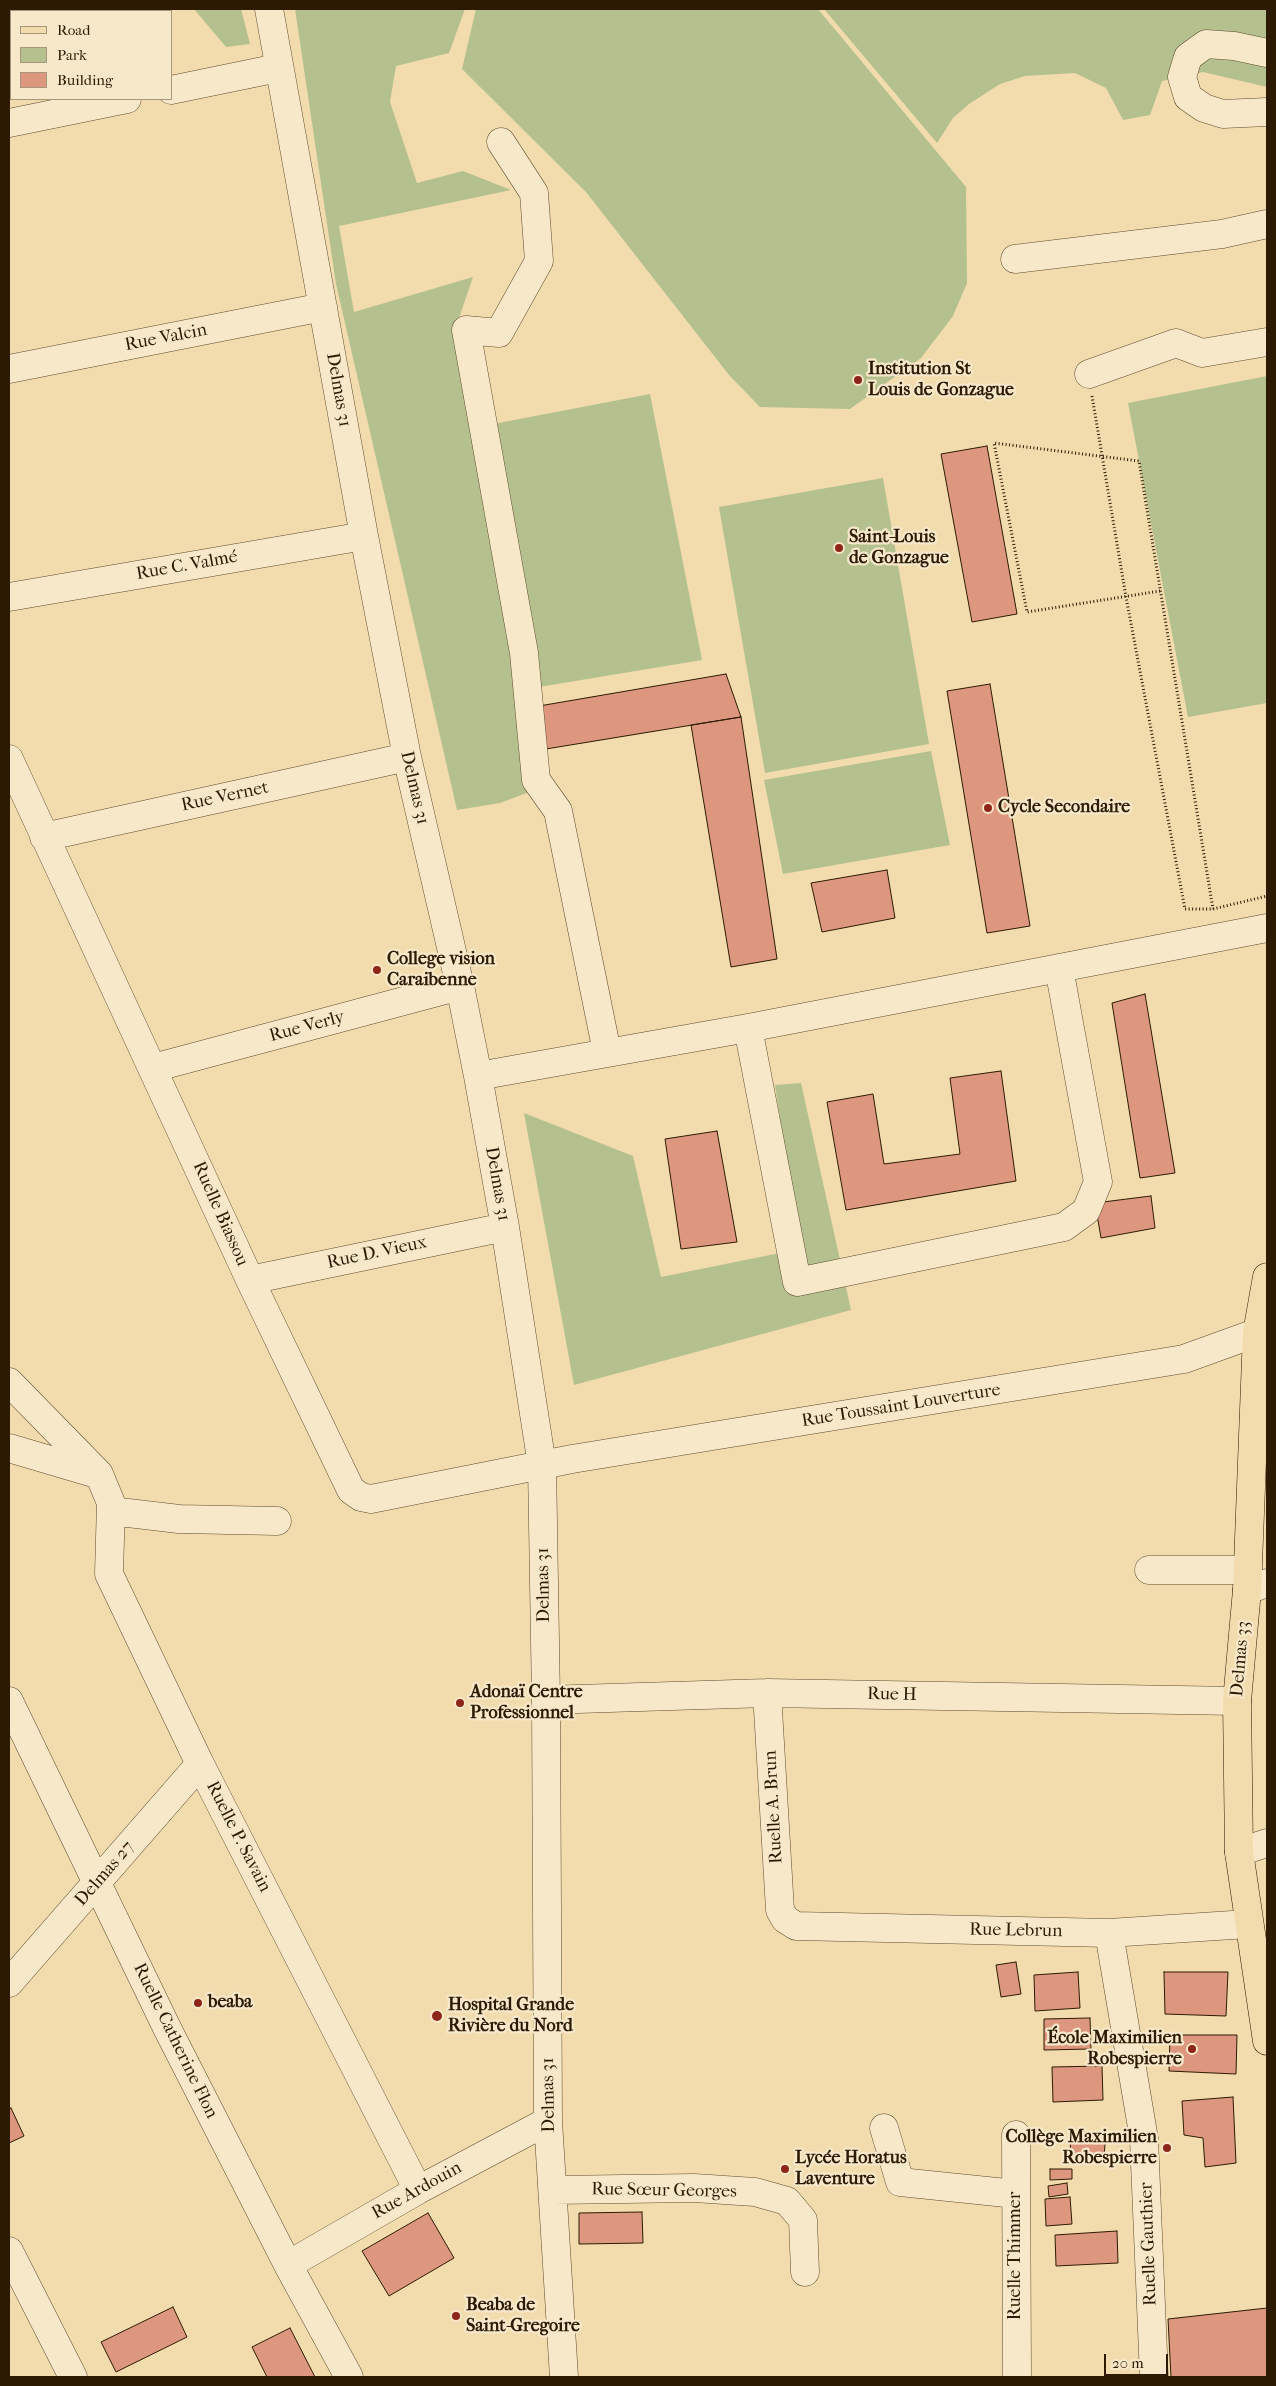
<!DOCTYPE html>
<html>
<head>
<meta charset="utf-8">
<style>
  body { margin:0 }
  #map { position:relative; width:1276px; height:2386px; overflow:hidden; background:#f2dbad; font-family:"IM FELL French Canon",serif }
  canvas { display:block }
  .frame { position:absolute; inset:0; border:10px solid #2c1b02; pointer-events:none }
  .legend { position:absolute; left:10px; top:10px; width:162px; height:90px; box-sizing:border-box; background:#f7e8ca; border:1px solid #a6967a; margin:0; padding:6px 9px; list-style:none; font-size:15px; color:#2c1b02 }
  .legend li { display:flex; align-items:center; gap:10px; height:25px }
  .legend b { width:25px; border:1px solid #a6967a }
  .scale { position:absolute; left:1104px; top:2354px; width:64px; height:22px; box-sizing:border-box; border:2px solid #2c1b02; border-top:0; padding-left:6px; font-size:15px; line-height:18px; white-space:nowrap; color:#2c1b02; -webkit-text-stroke:4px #f7e8ca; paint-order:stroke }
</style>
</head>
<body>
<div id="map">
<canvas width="1276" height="2386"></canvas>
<div class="frame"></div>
<ul class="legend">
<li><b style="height:6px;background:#f2dbad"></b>Road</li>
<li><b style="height:14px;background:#b4c18f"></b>Park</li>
<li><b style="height:14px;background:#dd977f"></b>Building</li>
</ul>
<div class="scale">20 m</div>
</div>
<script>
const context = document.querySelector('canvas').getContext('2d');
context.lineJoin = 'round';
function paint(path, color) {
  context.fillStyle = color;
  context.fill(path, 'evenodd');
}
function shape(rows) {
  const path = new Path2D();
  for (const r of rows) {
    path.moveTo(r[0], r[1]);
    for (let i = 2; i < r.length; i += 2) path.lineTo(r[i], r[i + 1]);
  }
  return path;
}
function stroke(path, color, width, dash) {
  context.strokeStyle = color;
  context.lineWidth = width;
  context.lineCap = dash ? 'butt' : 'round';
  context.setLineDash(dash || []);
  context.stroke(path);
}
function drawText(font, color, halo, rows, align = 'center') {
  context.font = font + ' "IM FELL French Canon",serif';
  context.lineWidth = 4.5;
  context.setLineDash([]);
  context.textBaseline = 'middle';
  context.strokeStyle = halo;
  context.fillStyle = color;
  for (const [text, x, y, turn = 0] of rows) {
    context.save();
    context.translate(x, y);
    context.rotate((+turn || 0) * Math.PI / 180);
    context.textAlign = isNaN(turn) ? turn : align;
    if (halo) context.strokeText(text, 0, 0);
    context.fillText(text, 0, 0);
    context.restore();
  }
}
const green = shape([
  [9,9,98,9,90,11,11,11,11,36,9,37],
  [194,9,241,9,250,44,226,47],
  [295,9,465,9,449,53,396,66,390,102,417,183,463,171,511,190,339,226,354,312,473,277,456,327,515,658,532,791,500,803,457,810,336,284],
  [476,9,818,9,966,187,967,283,953,316,921,358,850,409,760,407,729,375,586,192,462,69],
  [824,9,1267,9,1267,87,1203,72,1162,81,1150,115,1123,120,1106,88,1075,73,1025,76,1000,84,969,104,953,118,937,143],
  [1267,376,1267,703,1188,717,1128,403],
  [650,394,702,660,533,688,483,426],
  [883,478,929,744,765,773,719,507],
  [931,751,950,845,783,874,764,780],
  [801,1083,851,1310,574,1385,524,1113,633,1156,661,1277,800,1249,775,1085]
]);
const building = shape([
  [987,446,1017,614,972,622,941,454,987,446],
  [726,674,741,717,546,749,539,706,726,674],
  [990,684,1030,926,987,933,947,691,990,684],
  [741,717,777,959,731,967,691,725,741,717],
  [887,870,895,918,822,932,811,883,887,870],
  [1145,994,1175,1173,1140,1178,1112,1003,1145,994],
  [1001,1071,1016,1181,846,1210,827,1102,873,1094,884,1164,960,1154,950,1078,1001,1071],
  [717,1131,737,1242,681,1249,665,1139,717,1131],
  [1151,1196,1155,1228,1101,1238,1095,1203,1151,1196],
  [1016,1962,1021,1994,1001,1997,996,1965,1016,1962],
  [1078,1972,1080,2008,1035,2011,1034,1975,1078,1972],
  [1164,1972,1228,1972,1226,2016,1165,2014,1164,1972],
  [1090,2018,1091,2049,1044,2050,1044,2019,1090,2018],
  [1170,2035,1237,2035,1236,2074,1169,2071,1170,2035],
  [1102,2066,1103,2100,1053,2102,1052,2067,1102,2066],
  [1233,2097,1236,2163,1205,2167,1203,2138,1184,2135,1182,2101,1233,2097],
  [11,2108,24,2136,9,2143,9,2109,11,2108],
  [1071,2131,1106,2133,1104,2156,1070,2154,1071,2131],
  [1050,2169,1072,2169,1072,2179,1050,2180,1050,2169],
  [1067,2183,1068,2194,1049,2197,1048,2186,1067,2183],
  [1070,2197,1072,2224,1046,2226,1045,2199,1070,2197],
  [642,2212,643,2243,579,2244,579,2213,642,2212],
  [428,2213,454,2258,389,2296,362,2251,428,2213],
  [1117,2231,1118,2263,1056,2266,1055,2235,1117,2231],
  [173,2307,187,2337,116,2372,101,2342,173,2307],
  [1267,2308,1267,2377,1171,2377,1168,2319,1267,2308],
  [290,2328,315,2377,267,2377,252,2347,290,2328]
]);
const path = shape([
  [1092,396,1126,597,1185,909,1213,909,1267,896],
  [1160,591,1027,612,994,443,1139,461,1213,909]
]);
const minor = shape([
  [269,9,364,536,407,757,460,986,478,1076,505,1227,542,1465,546,1700,548,2121,564,2377],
  [1267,53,1234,46,1206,44,1188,57,1182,77,1188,97,1204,108,1223,114,1267,112],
  [171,90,278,68],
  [9,123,127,99],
  [501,142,534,193,539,261,499,333,466,330,524,653,536,780,558,811,607,1052],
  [1015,259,1222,234,1267,224],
  [9,369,323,307],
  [1089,374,1176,343,1202,353,1267,342],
  [9,597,364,536],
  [9,759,250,1280,351,1490,361,1497,371,1499,572,1459,1184,1359,1267,1329],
  [44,837,407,757],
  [748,1028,797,1282,1064,1227,1086,1211,1098,1182,1059,968],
  [153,1068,460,986],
  [478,1076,748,1028,1267,928],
  [250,1280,505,1227],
  [9,1382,99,1474,111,1503,109,1574,200,1764,418,2190],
  [9,1448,97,1474],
  [111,1511,179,1519,277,1521],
  [1149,1570,1248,1570],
  [1247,1590,1267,1583],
  [767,1693,780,1910,785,1919,796,1926,1109,1933,1248,1924],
  [546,1700,767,1693,1237,1701],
  [9,1701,168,2030,288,2265,349,2377],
  [1239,1852,1267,1843],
  [1109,1933,1144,2139,1154,2377],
  [9,1983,200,1764],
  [884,2128,900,2182,1016,2194],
  [1016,2135,1017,2377],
  [553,2190,694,2188,755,2192,787,2201,803,2220,805,2272],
  [9,2251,73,2377],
  [288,2265,418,2190,548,2121]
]);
const major = shape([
  [1267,1277,1257,1333,1247,1590,1237,1701,1239,1852,1267,2041]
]);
const markers = [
  [858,380,5,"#8f2418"],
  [839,548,5,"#8f2418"],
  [988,808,5,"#8f2418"],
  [377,970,5,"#8f2418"],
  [460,1703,5,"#8f2418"],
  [198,2003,5,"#8f2418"],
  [437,2016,6,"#8f2418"],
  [1192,2049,5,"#8f2418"],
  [1167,2148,5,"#8f2418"],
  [785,2169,5,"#8f2418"],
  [456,2316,5,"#8f2418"]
];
const streetNames = [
  ["Rue Valcin",166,338,-11],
  ["Delmas 31",338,390,80],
  ["Rue C. Valmé",187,566,-10],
  ["Delmas 31",414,788,77],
  ["Rue Vernet",225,797,-12],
  ["Rue Verly",307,1027,-15],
  ["Delmas 31",497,1184,80],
  ["Ruelle Biassou",220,1214,66],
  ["Rue D. Vieux",377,1253,-12],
  ["Rue Toussaint Louverture",901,1406,-9],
  ["Delmas 31",544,1585,-91],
  ["Delmas 33",1241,1659,-85],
  ["Rue H",892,1695,1],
  ["Ruelle A. Brun",774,1807,-93],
  ["Ruelle P. Savain",238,1837,63],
  ["Delmas 27",105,1874,-49],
  ["Rue Lebrun",1016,1931,1],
  ["Ruelle Catherine Flon",175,2041,64],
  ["Delmas 31",549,2095,-91],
  ["Rue Ardouin",417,2191,-29],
  ["Rue Sœur Georges",664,2191,1],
  ["Ruelle Gauthier",1149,2244,-92],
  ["Ruelle Thimmer",1016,2256,-90]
];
const poiNames = [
  ["Institution St",868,370],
  ["Louis de Gonzague",868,391],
  ["Saint-Louis",849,538],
  ["de Gonzague",849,559],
  ["Cycle Secondaire",998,808],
  ["College vision",387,960],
  ["Caraibenne",387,981],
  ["Adonaï Centre",470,1693],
  ["Professionnel",470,1714],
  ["beaba",208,2003],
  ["Hospital Grande",448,2006],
  ["Rivière du Nord",448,2027],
  ["École Maximilien",1182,2039,"right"],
  ["Robespierre",1182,2060,"right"],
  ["Collège Maximilien",1157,2138,"right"],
  ["Robespierre",1157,2159,"right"],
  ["Lycée Horatus",795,2159],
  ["Laventure",795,2180],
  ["Beaba de",466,2306],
  ["Saint-Gregoire",466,2327]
];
paint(green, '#b4c18f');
paint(building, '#dd977f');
stroke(building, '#2c1b02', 1);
stroke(minor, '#5e4b2d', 29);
stroke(major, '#2c1b02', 29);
stroke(path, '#2c1b02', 3, [1, 2.5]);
stroke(minor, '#f7e8ca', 28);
stroke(major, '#f2dbad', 28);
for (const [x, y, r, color] of markers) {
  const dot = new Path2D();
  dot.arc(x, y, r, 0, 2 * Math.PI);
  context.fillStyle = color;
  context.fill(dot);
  stroke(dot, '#f7e8ca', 2);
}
drawText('18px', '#2c1b02', '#f7e8ca', streetNames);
drawText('bold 18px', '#2c1b02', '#f7e8ca', poiNames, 'left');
</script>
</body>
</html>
